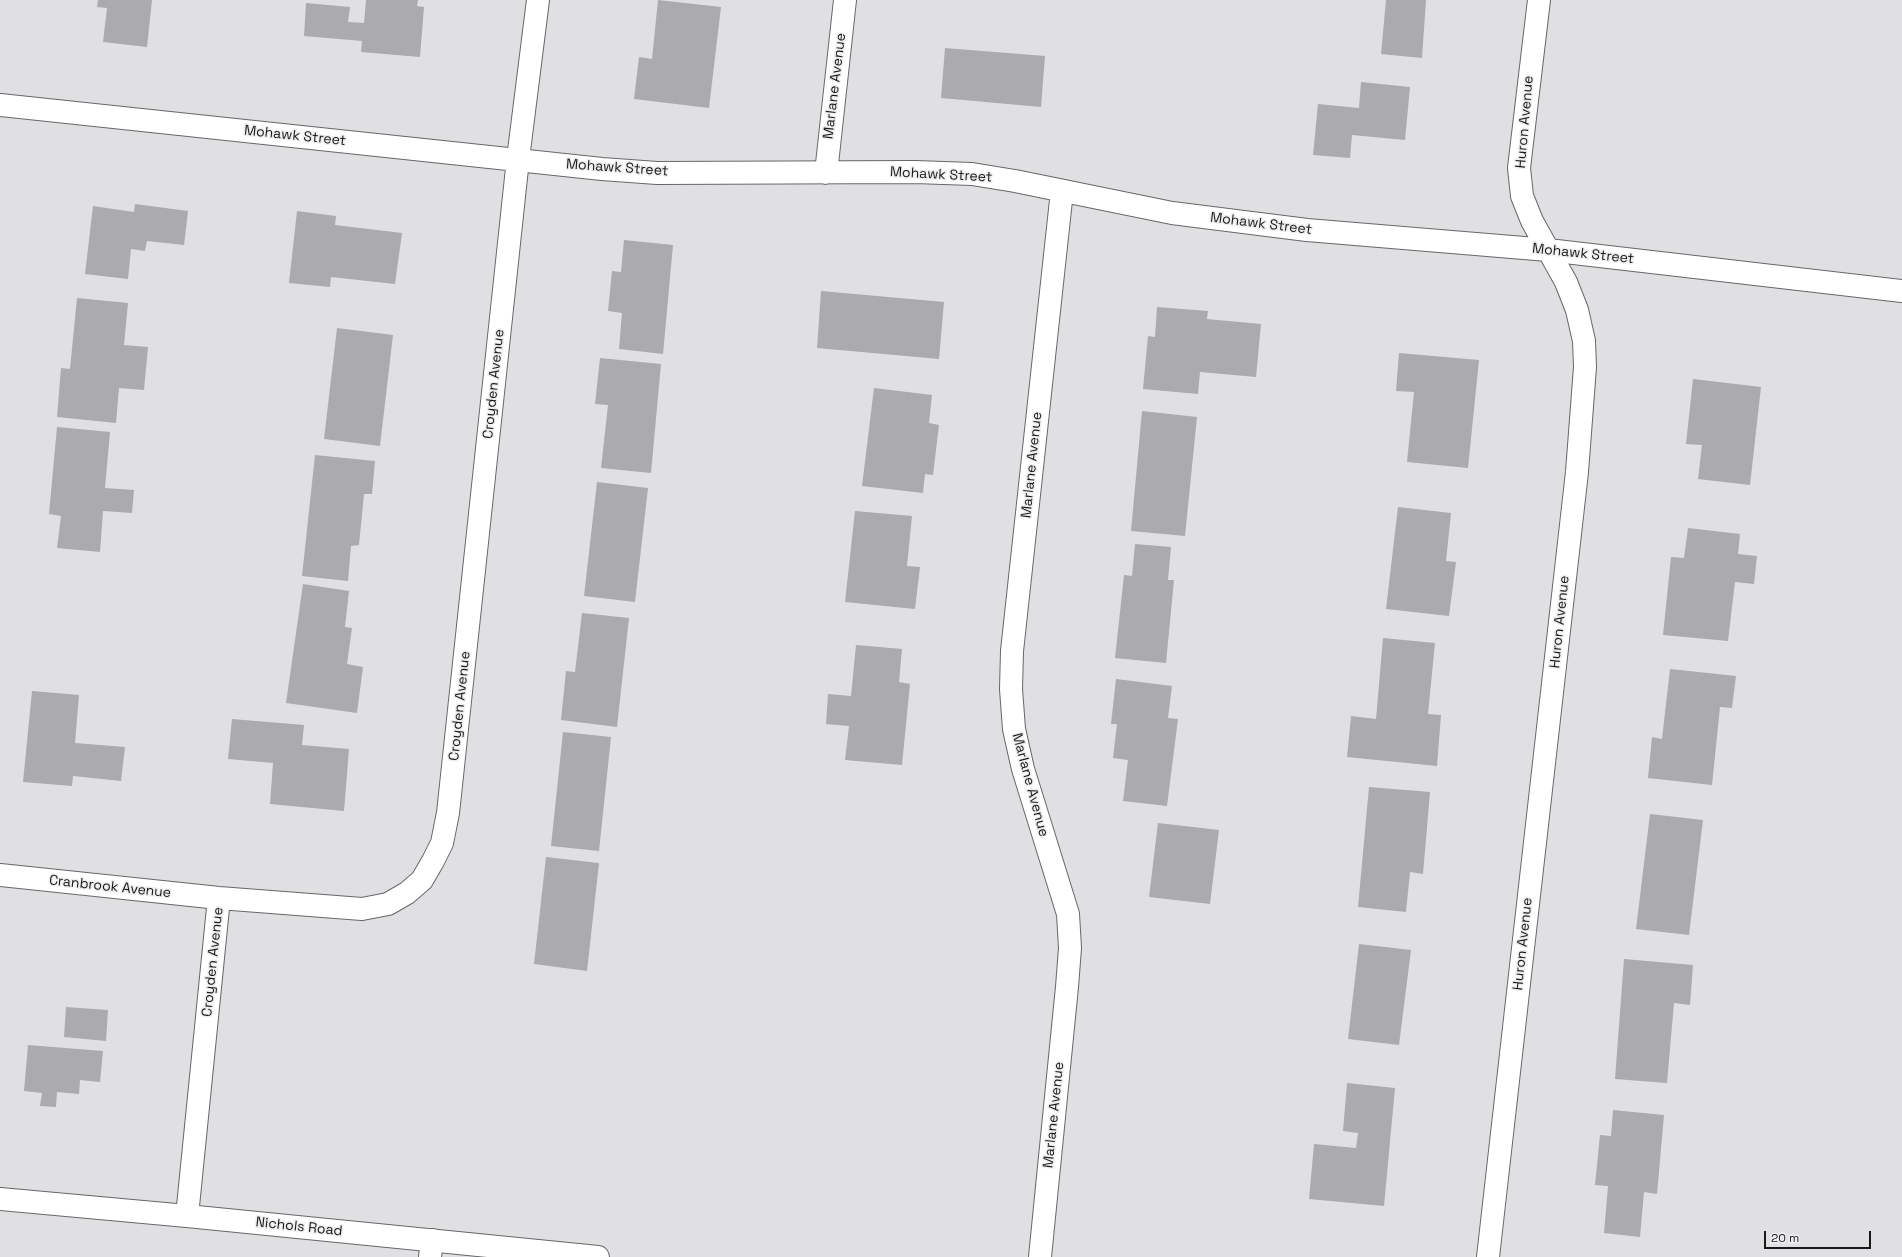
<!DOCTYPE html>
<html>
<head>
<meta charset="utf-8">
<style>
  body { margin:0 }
  #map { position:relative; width:1902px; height:1257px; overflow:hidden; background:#e0e0e2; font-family:"Space Grotesk",sans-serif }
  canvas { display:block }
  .scale { position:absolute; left:1764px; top:1231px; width:107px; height:18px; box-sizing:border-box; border:2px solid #19191a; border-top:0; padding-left:5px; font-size:12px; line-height:14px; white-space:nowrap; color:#19191a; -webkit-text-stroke:3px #edeeef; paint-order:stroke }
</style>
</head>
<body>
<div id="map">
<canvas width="1902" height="1257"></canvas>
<div class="scale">20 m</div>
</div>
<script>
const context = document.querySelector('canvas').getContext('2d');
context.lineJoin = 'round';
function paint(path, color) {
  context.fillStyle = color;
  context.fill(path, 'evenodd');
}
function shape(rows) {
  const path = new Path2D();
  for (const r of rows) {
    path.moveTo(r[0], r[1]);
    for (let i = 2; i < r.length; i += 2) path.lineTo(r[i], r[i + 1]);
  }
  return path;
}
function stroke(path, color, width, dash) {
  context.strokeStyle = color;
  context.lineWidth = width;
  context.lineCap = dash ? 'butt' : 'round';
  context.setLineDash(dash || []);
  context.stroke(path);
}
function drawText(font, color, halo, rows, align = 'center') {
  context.font = font + ' "Space Grotesk",sans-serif';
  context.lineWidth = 3;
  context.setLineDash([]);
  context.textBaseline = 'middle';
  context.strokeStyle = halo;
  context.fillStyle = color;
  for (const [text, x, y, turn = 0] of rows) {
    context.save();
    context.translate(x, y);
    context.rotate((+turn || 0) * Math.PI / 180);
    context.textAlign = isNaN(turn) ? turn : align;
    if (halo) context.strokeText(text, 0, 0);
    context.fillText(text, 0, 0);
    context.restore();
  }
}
const building = shape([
  [98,0,152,0,147,47,103,42,107,8,97,7],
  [366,0,418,0,417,6,424,7,420,57,361,52,362,41,304,36,306,3,350,7,348,22,364,23],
  [658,0,721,7,709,108,634,99,639,57,652,59],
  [1386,0,1426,0,1422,58,1381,54],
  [945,48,1045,56,1041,107,941,98],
  [1361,82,1410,87,1405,140,1352,135,1350,158,1313,155,1318,104,1359,108],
  [135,204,188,211,184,245,147,241,145,251,131,249,128,279,85,274,93,206,134,212],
  [297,211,336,216,335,225,402,233,395,284,331,277,330,287,289,283],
  [624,240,673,245,663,354,619,349,622,313,608,311,612,271,621,272],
  [821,291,944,302,939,359,817,348],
  [77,298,128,303,124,345,148,347,144,390,119,388,116,423,57,417,61,368,70,369],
  [1157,307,1208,311,1207,319,1261,324,1256,377,1200,372,1198,394,1143,389,1148,336,1155,337],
  [337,328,393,335,380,446,324,439],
  [1399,353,1479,360,1468,468,1407,462,1414,392,1396,391],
  [600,358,661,364,651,473,601,468,608,405,595,404],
  [1693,379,1761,387,1750,485,1698,479,1702,445,1686,444],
  [874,388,932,395,929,423,939,425,933,475,925,474,923,493,862,486],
  [1142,411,1197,417,1185,536,1131,531],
  [57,427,110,432,105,488,134,490,132,513,103,511,100,552,57,548,61,516,49,514],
  [315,455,375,461,372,494,364,494,359,545,351,546,348,581,302,576],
  [597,482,648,488,635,602,584,596],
  [1398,507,1451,513,1446,561,1456,562,1449,616,1386,609],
  [855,511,912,516,907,566,920,567,915,609,845,602],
  [1688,528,1740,534,1738,554,1757,556,1754,584,1735,582,1728,641,1663,635,1671,557,1684,558],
  [1135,544,1171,547,1168,580,1174,580,1166,663,1115,658,1124,575,1132,576],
  [303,584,349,591,345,627,352,628,347,664,363,667,357,713,286,703],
  [582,613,629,618,617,727,561,720,566,671,575,672],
  [1383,638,1435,643,1428,714,1441,715,1437,766,1347,757,1351,716,1376,719],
  [856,645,902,649,899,682,910,684,902,765,845,760,849,726,826,724,828,694,851,696],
  [1670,669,1736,676,1732,708,1720,707,1712,785,1648,778,1652,737,1662,739],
  [1116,679,1172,686,1168,718,1178,719,1167,806,1123,801,1128,760,1113,758,1117,724,1111,724],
  [32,691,79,695,75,743,125,747,121,781,73,776,72,786,23,782],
  [232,719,304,725,302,745,349,749,344,811,270,804,273,763,228,759],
  [563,732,611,737,599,851,551,846],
  [1369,787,1430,792,1423,874,1410,872,1406,912,1358,907],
  [1650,814,1703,820,1689,935,1636,929],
  [1158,823,1219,830,1210,904,1149,897],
  [546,857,599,863,587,971,534,964],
  [1359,944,1411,950,1399,1045,1348,1039],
  [1624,959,1693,965,1690,1005,1674,1003,1667,1083,1615,1079],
  [66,1007,108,1010,106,1041,64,1037],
  [28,1045,103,1051,100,1082,80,1080,79,1094,57,1092,56,1107,40,1106,42,1093,24,1091],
  [1347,1083,1395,1088,1384,1206,1309,1199,1314,1144,1356,1148,1358,1133,1343,1131],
  [1613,1110,1664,1115,1657,1194,1644,1192,1640,1237,1604,1233,1608,1186,1595,1185,1600,1135,1611,1136]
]);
const street = shape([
  [0,105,602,169,657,173,915,172,972,174,1015,181,1172,213,1307,230,1548,250,1902,291],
  [826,173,845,0],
  [0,875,219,898,362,909,388,904,407,893,422,880,433,861,442,843,448,813,518,159,538,0],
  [187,1216,219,898],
  [430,1257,432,1240],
  [1040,1257,1067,987,1070,948,1068,914,1023,769,1014,729,1011,689,1012,651,1062,191],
  [1488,1257,1577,472,1585,367,1584,341,1577,310,1566,282,1532,221,1522,196,1519,168,1539,0]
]);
const secondary = shape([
  [0,1199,187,1216,598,1257]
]);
const streetNames = [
  ["Marlane Avenue",835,86,-83],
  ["Huron Avenue",1525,122,-85],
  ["Mohawk Street",295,136,6],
  ["Mohawk Street",617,168,4],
  ["Mohawk Street",941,175,3],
  ["Mohawk Street",1261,224,7],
  ["Mohawk Street",1583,254,6],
  ["Croyden Avenue",494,384,-84],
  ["Marlane Avenue",1032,465,-84],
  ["Huron Avenue",1560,622,-84],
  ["Croyden Avenue",460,706,-84],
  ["Marlane Avenue",1030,785,75],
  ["Cranbrook Avenue",110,887,6],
  ["Huron Avenue",1523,944,-84],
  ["Croyden Avenue",213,962,-84],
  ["Marlane Avenue",1054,1115,-84],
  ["Nichols Road",299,1227,6]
];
paint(building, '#ababad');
stroke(street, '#666768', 24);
stroke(secondary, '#666768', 24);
stroke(street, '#fff', 22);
stroke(secondary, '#fff', 22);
drawText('14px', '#19191a', '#edeeef', streetNames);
</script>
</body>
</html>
